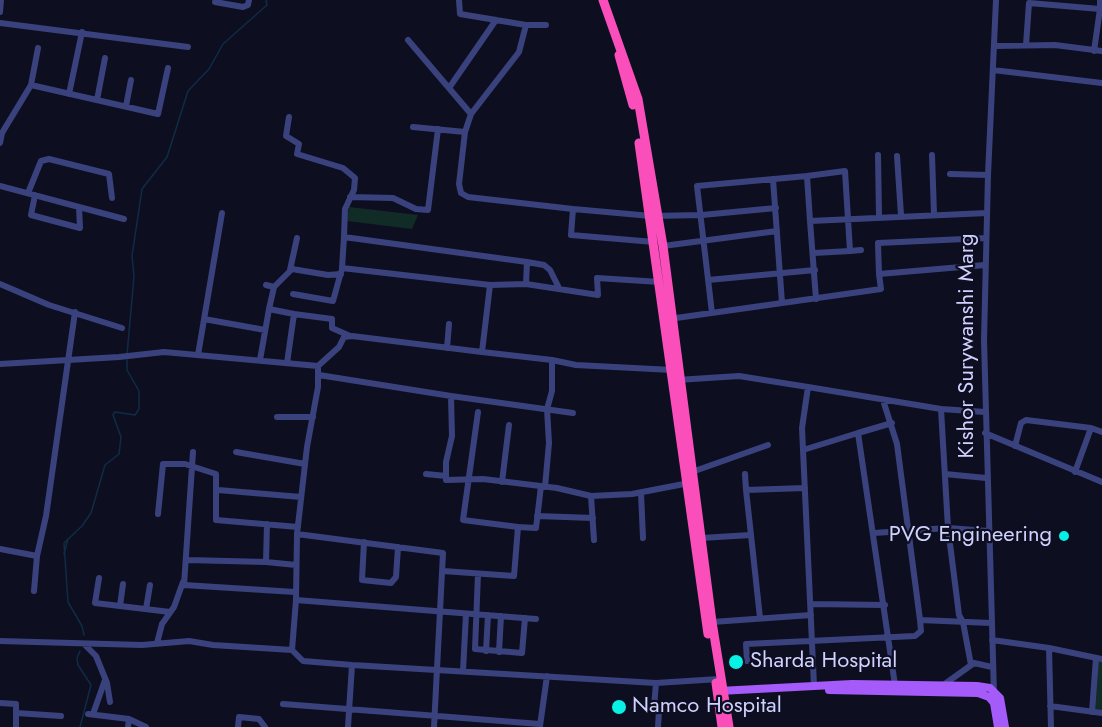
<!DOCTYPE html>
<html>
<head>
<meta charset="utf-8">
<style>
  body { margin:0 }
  canvas { display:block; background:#0e0e21 }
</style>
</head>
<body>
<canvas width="1102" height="727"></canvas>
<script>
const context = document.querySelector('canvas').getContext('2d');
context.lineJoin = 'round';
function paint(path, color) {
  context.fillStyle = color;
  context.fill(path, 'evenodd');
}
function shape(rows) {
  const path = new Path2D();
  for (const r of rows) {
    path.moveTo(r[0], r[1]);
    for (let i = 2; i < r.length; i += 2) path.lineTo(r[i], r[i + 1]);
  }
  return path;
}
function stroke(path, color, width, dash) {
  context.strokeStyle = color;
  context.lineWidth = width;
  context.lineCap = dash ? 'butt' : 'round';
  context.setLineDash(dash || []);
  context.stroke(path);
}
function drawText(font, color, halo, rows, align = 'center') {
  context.font = font + ' Jost,sans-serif';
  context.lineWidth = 4.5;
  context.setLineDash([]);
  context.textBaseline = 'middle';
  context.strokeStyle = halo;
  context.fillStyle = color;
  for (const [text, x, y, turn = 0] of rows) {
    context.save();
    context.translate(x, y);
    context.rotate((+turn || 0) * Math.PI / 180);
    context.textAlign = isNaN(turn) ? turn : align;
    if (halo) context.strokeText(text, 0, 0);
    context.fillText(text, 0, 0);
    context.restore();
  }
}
const green = shape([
  [349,207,418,215,412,229,347,221],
  [1097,660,1102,661,1102,711,1093,710]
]);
const stream = shape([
  [127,355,134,276,132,256,142,189,167,157,188,91,209,69,223,44,267,5,266,0],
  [64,554,68,539],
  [84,635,82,626,68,602,64,543,82,526,91,513,105,465,119,454,121,437,113,415,115,412,135,415,139,409,139,391,127,370,127,360],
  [80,727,91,685,78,665,77,658,80,651]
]);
const minor = shape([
  [459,0,460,14,526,25,546,25],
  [1100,0,1100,9],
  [215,2,243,7,248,5,249,0],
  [0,12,1,0],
  [0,23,188,47],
  [526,25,519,52,471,114,465,132,459,184,461,193,468,197,573,209,571,235,654,242],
  [408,40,471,114],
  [1026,45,1029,3,1100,9,1094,51],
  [994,46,1055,45,1102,51],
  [993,70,1102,83],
  [31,85,38,48],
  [449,88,496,20],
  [69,94,82,32],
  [97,100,105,58],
  [126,106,131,80],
  [289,117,286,136,299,144,297,154,343,168,355,178,354,190,345,209,344,237],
  [413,127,465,132],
  [0,143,2,133,31,85,158,114,168,68],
  [878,155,879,216],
  [932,155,934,214],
  [897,156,901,215],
  [950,174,988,175],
  [807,176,845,171,850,251,861,250],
  [773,179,782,303],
  [0,186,124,219],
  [28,193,41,161,49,159,109,174,112,198],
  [35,195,31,215,80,228,79,207],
  [350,197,393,198,416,209,428,210,438,129],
  [573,209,651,216,702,215,776,208],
  [810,221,816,299],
  [663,246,777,231],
  [814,253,850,251],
  [527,262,544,265,550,270,559,288],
  [985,265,879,274,878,243,986,238],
  [290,270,297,238],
  [708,280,815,270],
  [0,284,49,305,122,328],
  [526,284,598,295,597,278,660,282],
  [266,285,274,287,292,269,328,275,341,274],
  [490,285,526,284,527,262,344,237,342,268,490,285,482,352,552,360],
  [293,294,333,301,341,272],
  [269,309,274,287],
  [712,313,697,186,807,176,810,221,987,213],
  [294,314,332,319,332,328,350,336],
  [204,319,265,330],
  [669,319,881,289,879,274],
  [447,348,449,324],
  [198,355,222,213],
  [260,360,269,309,294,314,287,363],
  [0,364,119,357,164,352,318,366,318,387,307,447,297,534,296,600,536,619],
  [318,366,339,347,344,337,352,336,482,352],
  [319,375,451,396,452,436,446,462,446,480,483,479,557,488,591,496,632,494,689,483],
  [677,380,739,376,808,387,802,428,814,686],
  [808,387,941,409],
  [451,396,573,413],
  [883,400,897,444,920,620,991,623],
  [277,417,313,417],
  [892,423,858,433,895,685],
  [985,433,1102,482],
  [1015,446,1021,423,1026,420,1091,428],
  [803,450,858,433],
  [193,452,184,585,295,592],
  [236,452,305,464],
  [1075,472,1091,428,1102,432],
  [689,473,768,445],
  [426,474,446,476],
  [745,474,746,490,805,488],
  [945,474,986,478],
  [502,482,509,425],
  [545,487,549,443,547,409,552,391,552,360,576,365,672,370],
  [218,490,301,497],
  [746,490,751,535],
  [641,493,643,538],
  [591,496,594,540],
  [158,514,163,464,185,464,216,474,216,520,298,527],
  [537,516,593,518],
  [518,527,536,528,541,486],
  [874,533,948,528,988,531],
  [297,534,443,553,434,727],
  [701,538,751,535,760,618],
  [364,542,362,580,391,583,396,577,398,547],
  [0,549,37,556,34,591],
  [37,556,46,516,75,312],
  [187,560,266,562,296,565],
  [266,562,267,524],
  [443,571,514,576,518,527,463,520,478,412],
  [478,574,475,649,522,653,525,618],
  [99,578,95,603,170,612],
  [812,604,885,605],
  [120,606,123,584],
  [146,609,150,585],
  [712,622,811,615],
  [992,640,1049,648,1102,659],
  [0,641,142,645,189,641,213,645,292,650,303,661,352,665,656,683,719,679],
  [157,643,162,624,174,607,183,582],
  [84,644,96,656,107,683,110,702],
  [1049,648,1051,727],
  [292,650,296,600],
  [486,651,488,615],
  [499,652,501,616],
  [747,661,746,644,915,636,921,631,920,620],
  [971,665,963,622,959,615,948,528,941,409,985,412],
  [463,671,466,614],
  [656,683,654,707,659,711,658,727],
  [942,686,974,663,992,667],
  [994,694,984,340,988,175,996,0],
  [0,703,16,704,16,727],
  [283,704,540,724],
  [1050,706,1102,713],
  [1092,712,1096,658],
  [16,713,61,716],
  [88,714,129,719,128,727],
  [93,714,105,680],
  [129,719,146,727],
  [540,726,547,676],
  [238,727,239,717,259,719,265,727],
  [348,727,352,665]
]);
const major = shape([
  [829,690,978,693,989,697,994,703,998,727],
  [719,691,852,684,977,686,990,688,1000,698,1005,727]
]);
const highway = shape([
  [603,0,638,99,663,246,712,622,729,727],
  [619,55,633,105],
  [639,143,708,634],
  [716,683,722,727]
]);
const markers = [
  [1064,536,6,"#07f1e4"],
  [736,662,8,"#07f1e4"],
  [619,707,8,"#07f1e4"]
];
const streetNames = [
  ["Kishor Surywanshi Marg",968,346,-90]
];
const poiNames = [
  ["PVG Engineering",1052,536,"right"],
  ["Sharda Hospital",750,662],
  ["Namco Hospital",632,707]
];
paint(green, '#112b26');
stroke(stream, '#0e2c45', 1.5);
stroke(minor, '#3a427e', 6);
stroke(major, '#a55afa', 8);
stroke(highway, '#fa4ebb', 9);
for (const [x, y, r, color] of markers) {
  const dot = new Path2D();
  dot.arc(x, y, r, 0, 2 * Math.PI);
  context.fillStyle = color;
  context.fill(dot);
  stroke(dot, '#0e0e21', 2);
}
drawText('22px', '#cfd1fe', '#0e0e21', streetNames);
drawText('22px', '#cfd1fe', '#0e0e21', poiNames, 'left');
</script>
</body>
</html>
